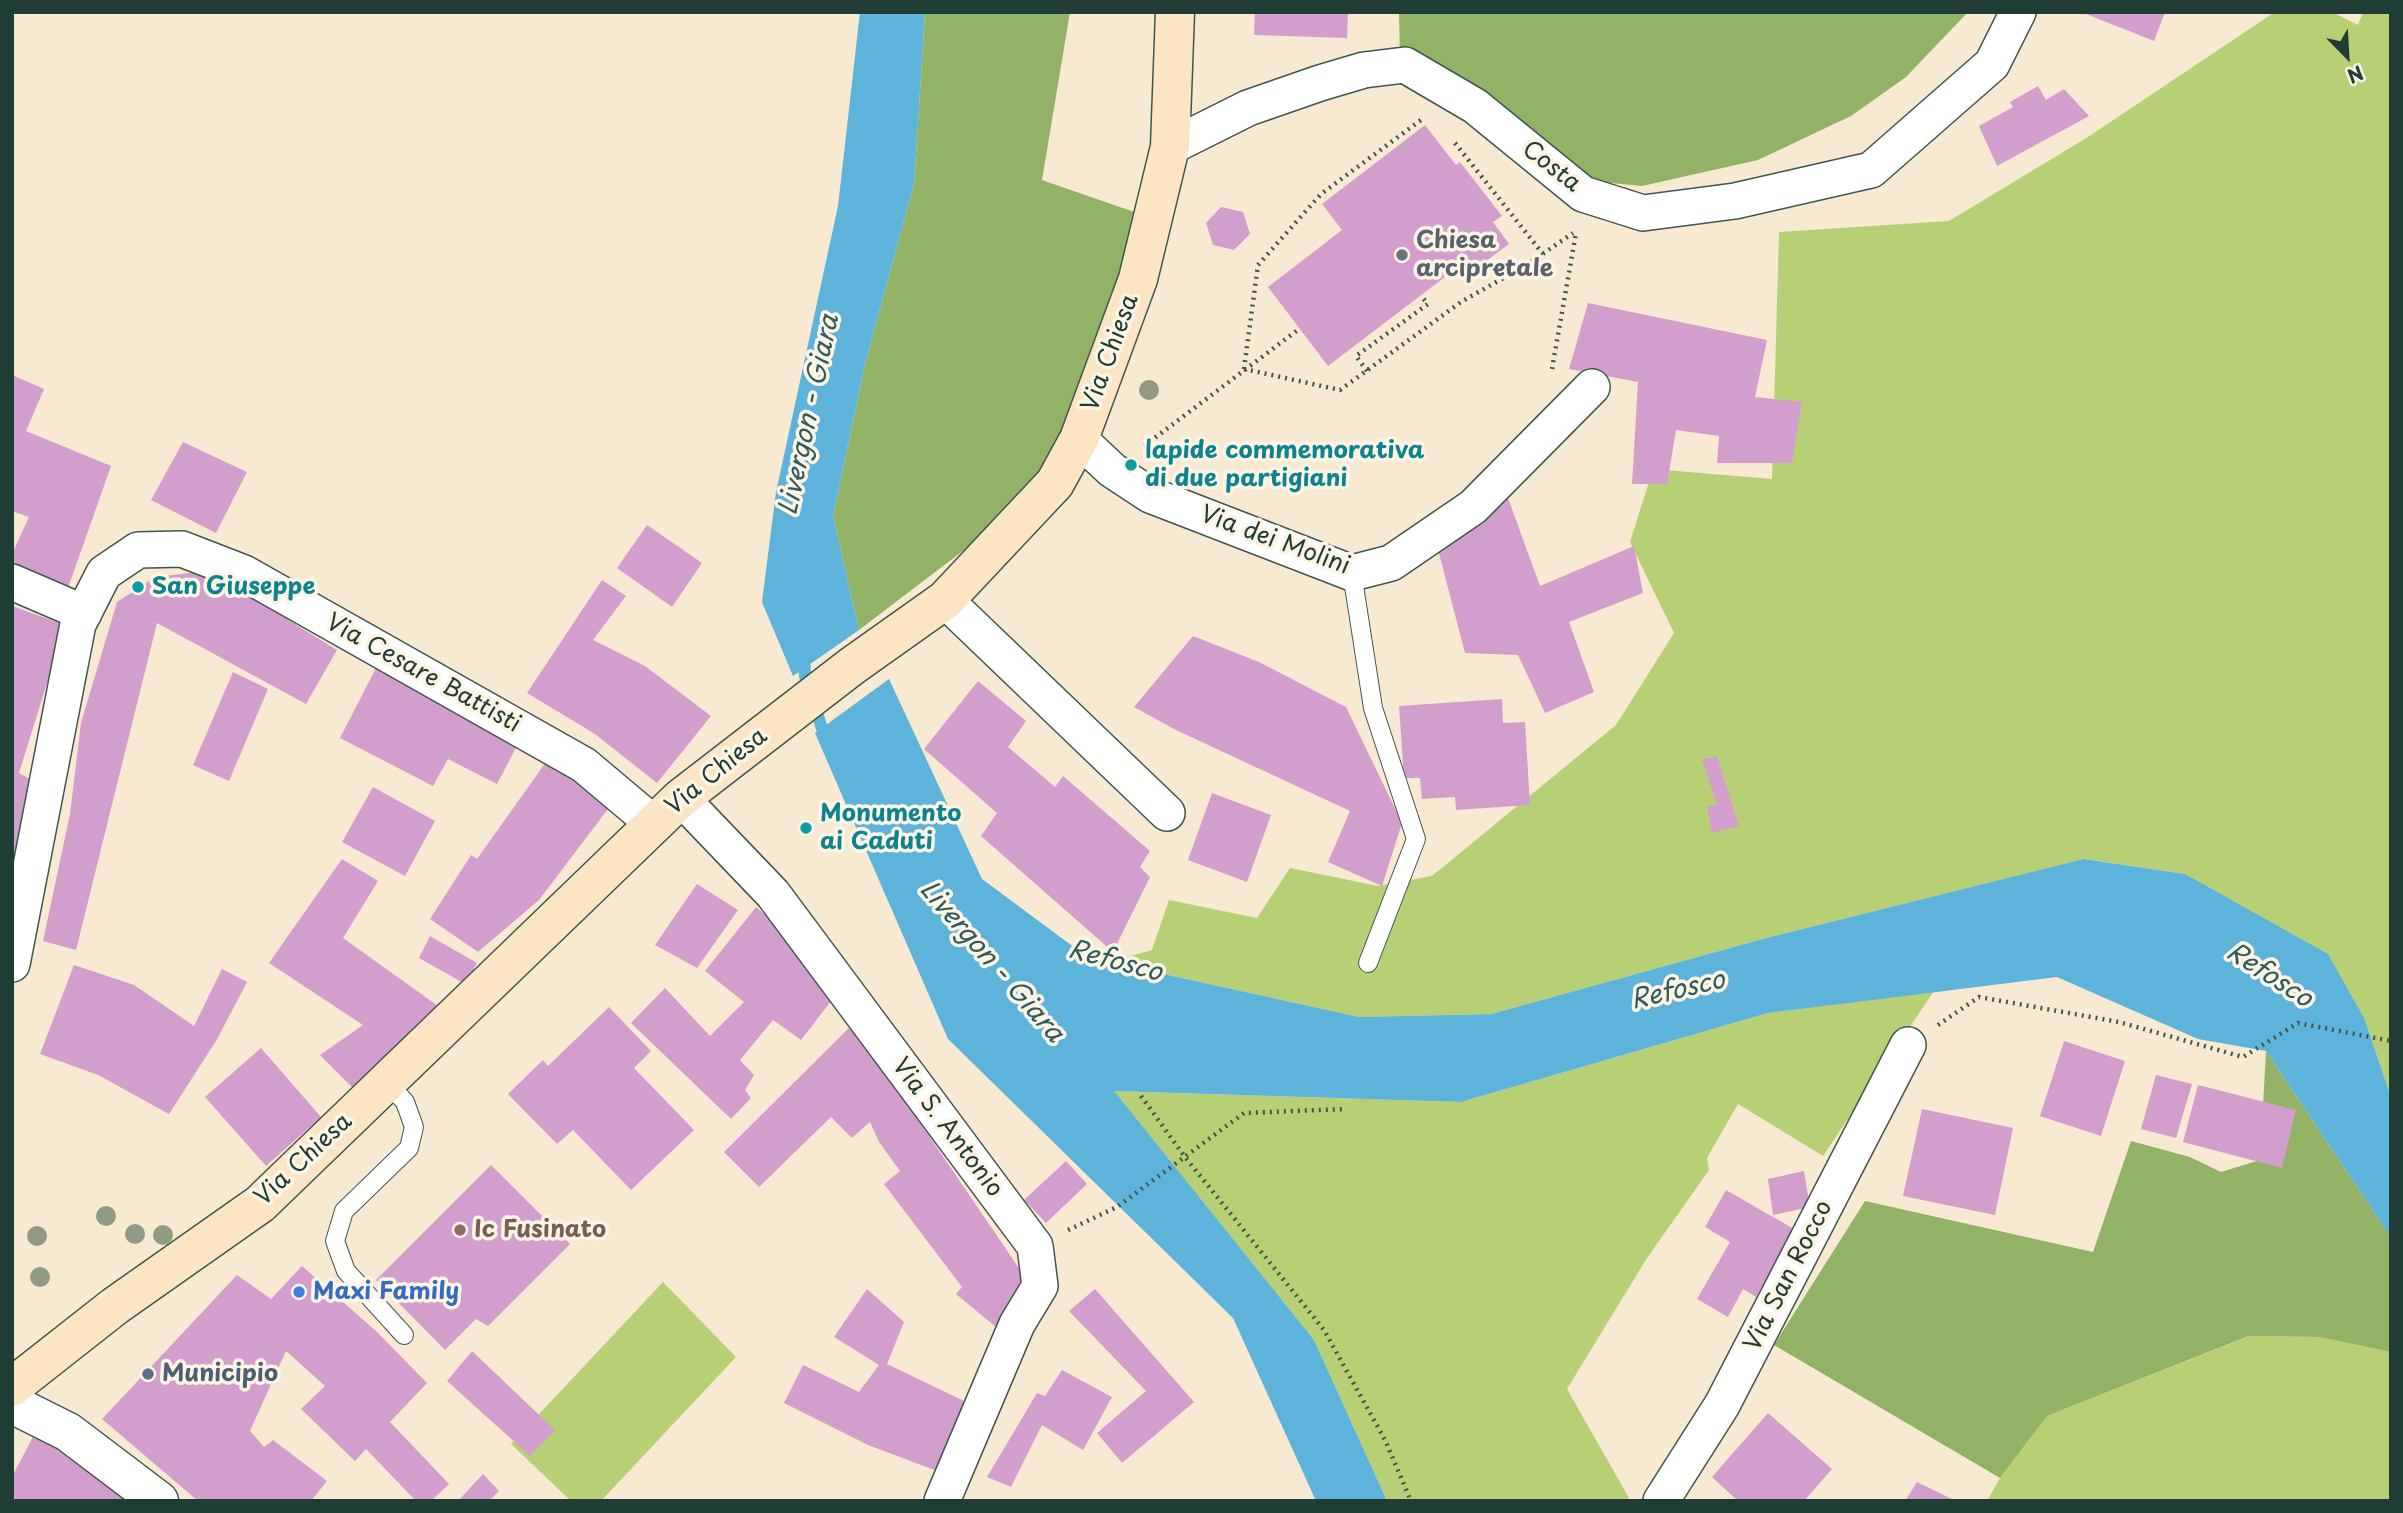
<!DOCTYPE html>
<html>
<head>
<meta charset="utf-8">
<style>
  body { margin:0 }
  #map { position:relative; width:2403px; height:1513px; overflow:hidden; background:#f7e9d2; font-family:"Playpen Sans",sans-serif }
  canvas { display:block }
  .frame { position:absolute; inset:0; border:14px solid #1f3d34; pointer-events:none }
  .north { position:absolute; left:2312px; top:21px; width:70px; height:70px; -webkit-text-stroke:5px #fcf5e5; paint-order:stroke; rotate:156deg; font-size:19px; font-weight:700; line-height:28px; text-align:center; color:#1f3d34 }
  .north::after { content:''; display:block; margin:auto; width:24px; height:32px; background:#1f3d34; clip-path:polygon(50% 0,100% 100%,50% 72%,0 100%) }
</style>
</head>
<body>
<div id="map">
<canvas width="2403" height="1513"></canvas>
<div class="frame"></div>
<div class="north">N</div>
</div>
<script>
const context = document.querySelector('canvas').getContext('2d');
context.lineJoin = 'round';
function paint(path, color) {
  context.fillStyle = color;
  context.fill(path, 'evenodd');
}
function shape(rows) {
  const path = new Path2D();
  for (const r of rows) {
    path.moveTo(r[0], r[1]);
    for (let i = 2; i < r.length; i += 2) path.lineTo(r[i], r[i + 1]);
  }
  return path;
}
function stroke(path, color, width, dash) {
  context.strokeStyle = color;
  context.lineWidth = width;
  context.lineCap = dash ? 'butt' : 'round';
  context.setLineDash(dash || []);
  context.stroke(path);
}
function drawText(font, color, halo, rows, align = 'center') {
  context.font = font + ' "Playpen Sans",sans-serif';
  context.lineWidth = 7;
  context.setLineDash([]);
  context.textBaseline = 'middle';
  context.strokeStyle = halo;
  context.fillStyle = color;
  for (const [text, x, y, turn = 0] of rows) {
    context.save();
    context.translate(x, y);
    context.rotate((+turn || 0) * Math.PI / 180);
    context.textAlign = isNaN(turn) ? turn : align;
    if (halo) context.strokeText(text, 0, 0);
    context.fillText(text, 0, 0);
    context.restore();
  }
}
const green = shape([
  [2275,12,2332,12,2358,25,2363,12,2391,12,2391,1097,2365,1020,2185,874,2085,859,1770,937,1491,1014,1359,1017,1109,962,1152,950,1169,900,1257,918,1290,868,1378,886,1432,876,1616,725,1674,633,1630,542,1653,469,1772,479,1779,232,1949,221,2088,137],
  [1934,991,1823,1156,1738,1104,1707,1158,1709,1170,1647,1258,1567,1389,1629,1498,1625,1501,1387,1501,1314,1340,1113,1091,1461,1102,1768,1013],
  [663,1282,736,1357,601,1501,571,1501,511,1444],
  [2250,1336,2319,1337,2391,1352,2391,1501,1987,1501,2000,1478,2047,1416]
]);
const forest = shape([
  [925,12,1070,12,1042,180,1137,213,1136,230,1056,467,968,547,859,630,833,516,865,364,914,184],
  [1399,12,1968,12,1906,77,1851,116,1758,160,1642,186,1591,181,1400,59],
  [2266,1051,2391,1237,2391,1352,2319,1337,2249,1336,2047,1416,2000,1478,1774,1345,1865,1201,2093,1252,2131,1141,2190,1157,2221,1172,2260,1160]
]);
const water = shape([
  [860,12,925,12,914,184,865,364,833,516,859,630,793,676,762,602,776,492,838,206],
  [889,679,982,879,1098,965,1109,962,1359,1017,1491,1014,1770,937,2084,859,2185,874,2328,954,2365,1020,2391,1097,2391,1237,2266,1051,2198,1039,2057,977,1768,1013,1461,1102,1114,1091,1314,1340,1387,1501,1316,1501,1233,1318,948,1039,815,733]
]);
const stream = shape([
  [804,651,805,676,827,744]
]);
const building = shape([
  [1255,12,1348,12,1347,38,1254,35],
  [2081,12,2165,12,2154,41],
  [2038,86,2046,100,2064,89,2089,116,1997,166,1979,126,2013,107,2010,102],
  [1425,125,1456,165,1460,162,1502,216,1493,222,1509,244,1466,276,1458,267,1328,366,1268,287,1342,230,1322,204],
  [1221,207,1243,212,1250,234,1234,250,1213,245,1206,223],
  [1588,303,1767,340,1755,397,1802,402,1792,463,1717,463,1719,436,1676,430,1667,484,1632,484,1638,382,1569,369],
  [12,375,44,389,26,431,111,466,62,605,12,586,12,554,29,517,12,511],
  [183,442,247,472,216,533,151,500],
  [1508,498,1540,586,1634,546,1643,593,1569,622,1594,692,1545,713,1518,655,1465,653,1436,542,1473,511],
  [647,525,702,563,672,607,617,568],
  [207,571,291,614,288,620,337,650,306,704,157,623,76,950,43,941,70,814,81,723,117,602,155,577],
  [602,580,626,596,593,640,645,666,711,716,657,783,595,734,527,693],
  [12,606,65,625,19,773,37,783,12,893],
  [1193,636,1259,662,1346,707,1402,823,1382,886,1328,862,1350,811,1176,730,1134,707],
  [378,664,521,738,497,784,448,759,433,786,340,738],
  [233,672,268,689,229,781,193,765],
  [978,681,1026,721,1008,747,1055,787,1063,776,1150,851,1140,867,1150,877,1113,952,981,836,997,813,924,749],
  [1502,699,1503,723,1525,722,1530,805,1456,810,1455,797,1422,799,1420,778,1404,778,1399,706],
  [1717,756,1739,826,1712,833,1707,806,1717,805,1702,760],
  [546,762,611,805,539,900,478,952,430,919,471,855,477,859],
  [373,787,435,821,405,876,342,842],
  [1212,793,1271,815,1247,882,1188,860],
  [342,859,378,881,343,938,445,1011,356,1091,320,1055,363,1025,269,963],
  [697,884,738,910,697,968,655,945],
  [756,907,805,947,838,992,801,1040,773,1020,740,1060,754,1075,745,1090,751,1098,731,1119,631,1023,665,988,710,1036,744,1002,705,971],
  [430,936,477,963,465,984,419,958],
  [74,965,134,985,194,1026,222,969,247,982,216,1041,169,1114,98,1075,40,1054],
  [609,1007,651,1051,634,1068,694,1130,631,1190,573,1130,557,1144,508,1094,543,1060,548,1066],
  [853,1024,1027,1280,1003,1333,956,1294,962,1287,884,1184,900,1171,879,1142,870,1122,852,1138,831,1117,759,1187,724,1152],
  [2064,1041,2125,1061,2101,1136,2040,1116],
  [261,1048,321,1117,266,1166,205,1097],
  [2156,1075,2192,1084,2176,1138,2141,1129],
  [2198,1085,2296,1110,2282,1168,2183,1142],
  [1922,1109,2013,1128,1995,1215,1903,1196],
  [1066,1161,1087,1184,1046,1223,1024,1200],
  [491,1165,570,1244,488,1326,476,1319,445,1350,376,1280],
  [1804,1171,1810,1207,1773,1215,1768,1179],
  [1726,1190,1794,1229,1756,1297,1743,1289,1728,1317,1697,1299,1730,1242,1705,1227],
  [302,1266,377,1332,427,1383,390,1422,449,1484,431,1501,416,1501,366,1449,355,1461,301,1409,325,1386,286,1351,250,1431,264,1447,273,1440,327,1481,311,1501,198,1501,102,1419,237,1275,271,1299],
  [867,1289,904,1322,887,1364,966,1402,937,1471,868,1445,784,1403,803,1365,859,1392,879,1365,834,1337],
  [1095,1289,1194,1402,1122,1463,1097,1433,1146,1391,1069,1311],
  [472,1351,555,1430,530,1456,447,1381],
  [1062,1370,1112,1397,1083,1450,1042,1425,1011,1487,987,1477,1037,1393,1045,1396],
  [1768,1413,1832,1469,1804,1501,1738,1501,1712,1477],
  [36,1431,145,1501,12,1501,12,1477],
  [483,1474,499,1491,489,1501,458,1501],
  [1917,1482,1956,1501,1905,1501]
]);
const path = shape([
  [1455,143,1543,254],
  [1244,369,1258,265,1321,194,1421,120],
  [1244,369,1340,390,1461,302,1528,264,1573,233],
  [1552,369,1576,233],
  [1367,371,1356,356,1428,304,1421,296],
  [1144,446,1299,329],
  [1938,1025,1979,997,2119,1022,2243,1057,2298,1023,2391,1041],
  [1141,1096,1185,1157,1324,1330,1385,1440,1411,1501],
  [1068,1230,1117,1207,1244,1113,1346,1109]
]);
const service = shape([
  [1352,573,1373,708,1416,839,1368,963],
  [386,1081,405,1102,414,1127,409,1148,344,1211,335,1241,346,1271,404,1335]
]);
const minor = shape([
  [1170,147,1248,108,1320,83,1364,70,1405,65,1475,106,1583,194,1643,213,1735,201,1871,170,1992,64,2018,12],
  [1079,439,1112,470,1150,495,1352,573,1391,563,1473,507,1592,387],
  [12,582,84,613],
  [945,600,1167,813],
  [681,798,773,894,1035,1246,1040,1286,1017,1324,942,1501],
  [12,964,78,624,104,573,138,550,182,549,244,573,584,765,654,824],
  [1661,1501,1722,1405,1908,1045]
]);
const tertiary = shape([
  [12,1404,68,1432,159,1501]
]);
const secondary = shape([
  [12,1387,115,1306,260,1204,681,798,852,666,945,600,1055,483,1079,439,1138,279,1170,147,1175,12]
]);
const trees = [
  [1149,390],
  [106,1216],
  [135,1234],
  [163,1235],
  [37,1236],
  [40,1277]
];
const markers = [
  [1402,255,7,"#6b7280"],
  [1131,465,7,"#0f9aa8"],
  [138,587,7,"#0f9aa8"],
  [806,828,7,"#0f9aa8"],
  [460,1230,7,"#8d6e63"],
  [299,1292,7,"#3f7fe0"],
  [148,1374,7,"#5c6f8a"]
];
const streetNames = [
  ["Costa",1551,167,38],
  ["Via Chiesa",1111,353,-70],
  ["Via dei Molini",1275,541,20],
  ["Via Cesare Battisti",423,674,29],
  ["Via Chiesa",717,772,-39],
  ["Via S. Antonio",947,1128,53],
  ["Via Chiesa",304,1160,-43],
  ["Via San Rocco",1789,1276,-63]
];
const worshipNames = [
  ["Chiesa",1416,241],
  ["arcipretale",1416,269]
];
const cultureNames = [
  ["lapide commemorativa",1145,451],
  ["di due partigiani",1145,479],
  ["San Giuseppe",152,587],
  ["Monumento",820,814],
  ["ai Caduti",820,842]
];
const educationNames = [
  ["Ic Fusinato",474,1230]
];
const shopNames = [
  ["Maxi Family",313,1292]
];
const serviceNames = [
  ["Municipio",162,1374]
];
const waterNames = [
  ["Livergon - Giara",810,415,-78],
  ["Livergon - Giara",991,962,49],
  ["Refosco",1115,962,15],
  ["Refosco",2269,976,33],
  ["Refosco",1678,991,-13]
];
paint(green, '#b8d075');
paint(forest, '#92b266');
paint(water, '#5eb3da');
stroke(stream, '#5eb3da', 12);
paint(building, '#d29fcd');
stroke(service, '#3f574c', 20);
stroke(minor, '#3f574c', 38);
stroke(tertiary, '#3f574c', 41);
stroke(secondary, '#3f574c', 41);
stroke(path, '#3f574c', 4.5, [2, 5]);
stroke(service, '#fff', 18);
stroke(minor, '#fff', 35);
stroke(tertiary, '#fff', 38);
stroke(secondary, '#fce5c4', 38);
context.fillStyle = '#919a82';
for (const [x, y] of trees) {
  context.beginPath();
  context.arc(x, y, 10, 0, 2 * Math.PI);
  context.fill();
}
for (const [x, y, r, color] of markers) {
  const dot = new Path2D();
  dot.arc(x, y, r, 0, 2 * Math.PI);
  context.fillStyle = color;
  context.fill(dot);
  stroke(dot, '#fcf5e5', 2.5);
}
drawText('24px', '#1f3d34', '#fcf5e5', streetNames);
drawText('bold 24px', '#5b616d', '#fcf5e5', worshipNames, 'left');
drawText('bold 24px', '#0d838f', '#fcf5e5', cultureNames, 'left');
drawText('bold 24px', '#785e54', '#fcf5e5', educationNames, 'left');
drawText('bold 24px', '#366cbe', '#fcf5e5', shopNames, 'left');
drawText('bold 24px', '#4e5e75', '#fcf5e5', serviceNames, 'left');
drawText('italic 26px', '#2f5a5e', '#fcf5e5', waterNames);
</script>
</body>
</html>
